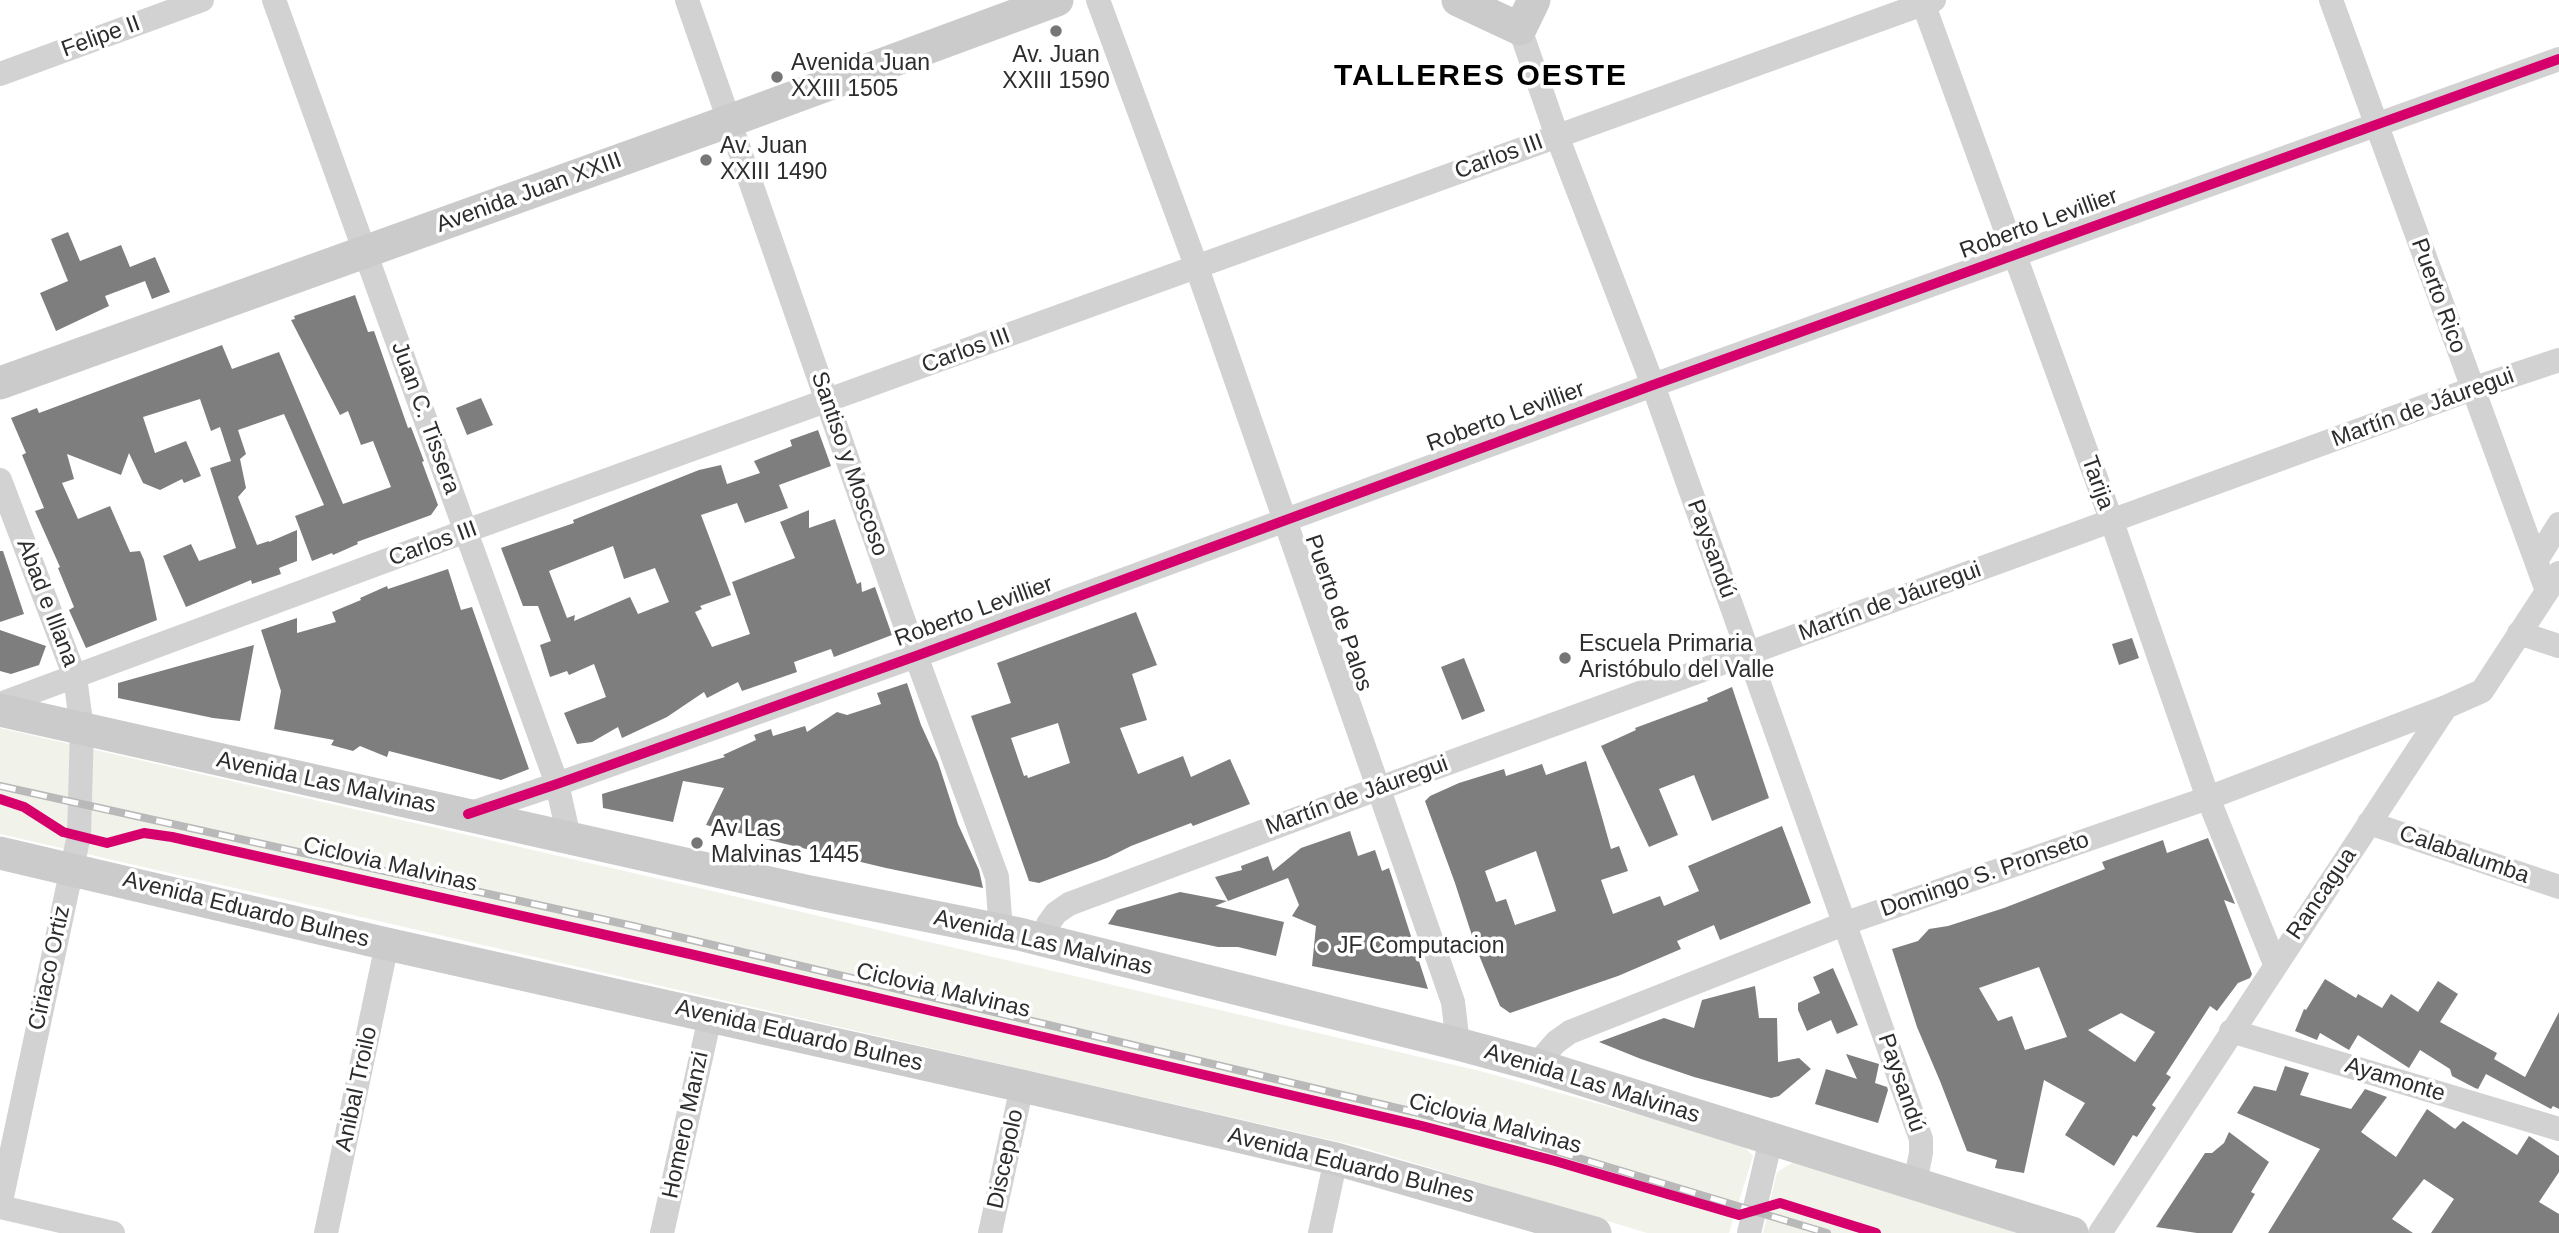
<!DOCTYPE html>
<html>
<head>
<meta charset="utf-8">
<style>
  body { margin:0 }
  canvas { display:block; background:#fff }
</style>
</head>
<body>
<canvas width="2559" height="1233"></canvas>
<script>
const context = document.querySelector('canvas').getContext('2d');
context.lineJoin = 'round';
function paint(path, color) {
  context.fillStyle = color;
  context.fill(path, 'evenodd');
}
function shape(rows) {
  const path = new Path2D();
  for (const r of rows) {
    path.moveTo(r[0], r[1]);
    for (let i = 2; i < r.length; i += 2) path.lineTo(r[i], r[i + 1]);
  }
  return path;
}
function stroke(path, color, width, dash) {
  context.strokeStyle = color;
  context.lineWidth = width;
  context.lineCap = dash ? 'butt' : 'round';
  context.setLineDash(dash || []);
  context.stroke(path);
}
function drawText(font, color, halo, rows, align = 'center') {
  context.font = font + ' Arial,sans-serif';
  context.lineWidth = 7;
  context.setLineDash([]);
  context.textBaseline = 'middle';
  context.strokeStyle = halo;
  context.fillStyle = color;
  for (const [text, x, y, turn = 0] of rows) {
    context.save();
    context.translate(x, y);
    context.rotate((+turn || 0) * Math.PI / 180);
    context.textAlign = isNaN(turn) ? turn : align;
    if (halo) context.strokeText(text, 0, 0);
    context.fillText(text, 0, 0);
    context.restore();
  }
}
const green = shape([
  [0,728,712,891,1480,1071,1741,1143,1753,1156,1729,1233,1647,1233,1361,1147,0,834],
  [1795,1161,2017,1233,1763,1233,1777,1172]
]);
const building = shape([
  [68,232,80,261,121,245,130,267,155,257,170,292,152,299,145,281,105,296,109,306,56,331,40,293,68,281,51,239],
  [355,295,368,332,374,331,408,428,411,427,424,461,422,462,438,505,431,515,357,542,358,544,333,555,332,553,312,561,295,516,324,505,284,414,238,430,246,454,240,459,246,488,238,497,257,545,269,541,269,542,297,530,297,561,279,568,281,574,252,584,251,580,186,607,163,556,191,544,199,561,236,548,210,468,231,461,220,427,211,431,200,399,143,417,155,453,186,441,201,476,184,483,182,479,160,490,143,483,129,453,121,475,67,454,74,479,62,483,78,519,110,506,130,552,140,551,144,560,157,620,86,648,69,610,74,607,58,568,60,567,35,511,44,508,22,455,26,453,11,418,37,408,39,413,222,345,232,369,279,352,343,504,391,487,373,441,361,445,348,411,340,415,291,320,295,319,294,316],
  [481,398,493,425,467,435,456,408],
  [818,430,831,466,779,485,788,508,745,523,737,503,701,515,731,595,700,606,702,609,695,612,712,647,750,634,732,582,795,558,780,522,809,510,809,528,835,519,857,584,861,582,862,592,875,587,892,635,834,657,831,649,794,662,797,672,742,691,738,682,707,698,704,692,667,717,622,738,618,727,592,742,577,744,564,713,606,697,594,664,569,675,567,671,550,677,540,645,551,641,538,606,523,606,501,548,574,523,573,520,699,470,721,465,727,484,760,473,754,461,792,446,790,440],
  [613,546,624,579,655,568,669,602,638,614,630,597,574,621,575,615,567,618,549,571],
  [0,551,3,551,24,614,0,622],
  [448,569,461,610,472,607,529,769,501,780,389,751,387,757,360,746,353,751,331,745,334,740,274,729,281,691,261,630,297,618,297,633,336,622,332,612,361,600,360,598,387,586,388,589],
  [1136,612,1157,665,1132,674,1147,720,1120,728,1138,774,1183,756,1191,777,1230,759,1250,804,1193,826,1191,823,1131,846,1107,858,1039,883,1029,881,971,716,1011,703,997,663],
  [1058,723,1070,763,1028,778,1027,775,1024,776,1011,738],
  [0,630,46,646,39,665,11,674,0,671],
  [2132,638,2139,658,2119,665,2112,644],
  [254,645,240,721,213,718,118,698,118,683],
  [1464,658,1485,711,1462,720,1441,667],
  [907,683,921,725,938,762,958,824,979,870,983,888,886,868,706,825,724,788,683,781,673,822,603,808,602,794,725,757,723,755,756,740,754,735,771,729,773,736,805,726,807,732,837,712,847,715,881,704,877,693],
  [1732,687,1769,798,1712,821,1694,775,1659,789,1678,835,1649,847,1601,746,1636,730,1635,728,1708,701,1707,698],
  [1586,761,1611,849,1619,846,1628,871,1601,880,1613,914,1660,896,1664,906,1699,891,1688,866,1782,826,1811,903,1720,940,1714,925,1677,941,1681,949,1618,976,1510,1013,1500,1006,1476,948,1455,883,1425,801,1430,796,1459,783,1504,769,1506,776,1542,764,1546,775],
  [1536,851,1556,911,1515,925,1506,899,1496,902,1485,871],
  [1350,831,1358,856,1375,850,1382,871,1389,868,1428,989,1312,966,1316,926,1292,916,1299,905,1288,878,1228,901,1215,877,1242,870,1241,866,1268,856,1273,871,1301,848],
  [2208,838,2235,904,2224,900,2252,974,2250,978,2238,983,2217,1011,2210,1006,2166,1074,2171,1077,2152,1105,2156,1108,2137,1137,2133,1135,2114,1166,2065,1135,2085,1103,2044,1080,2024,1173,1995,1168,1997,1160,1967,1151,1940,1081,1917,1027,1892,949,1918,941,1929,929,1948,926,2004,908,2105,869,2102,862,2163,840,2167,853],
  [2039,967,2067,1037,2025,1050,2012,1016,1998,1021,1979,988],
  [2121,1013,2155,1032,2135,1062,2088,1030],
  [1180,892,1227,901,1215,906,1284,922,1276,956,1238,947,1218,947,1108,924,1117,910],
  [1833,968,1858,1025,1837,1034,1831,1020,1807,1031,1798,1010,1798,1003,1820,993,1813,977],
  [2325,979,2356,998,2358,994,2382,1008,2391,994,2418,1012,2438,981,2458,994,2440,1022,2497,1053,2494,1059,2525,1077,2559,1012,2559,1109,2553,1106,2551,1109,2486,1074,2478,1089,2475,1088,2452,1076,2450,1069,2420,1050,2409,1068,2358,1035,2349,1050,2320,1033,2317,1040,2295,1031,2304,1009,2306,1010],
  [1755,986,1759,1018,1777,1018,1778,1062,1799,1058,1811,1069,1779,1096,1771,1098,1694,1077,1641,1059,1599,1042,1664,1018,1694,1028,1702,1000],
  [1846,1054,1879,1064,1875,1083,1887,1087,1888,1090,1878,1123,1815,1104,1826,1069,1857,1079],
  [2285,1066,2309,1073,2300,1095,2351,1109,2365,1089,2387,1097,2361,1132,2396,1157,2427,1109,2455,1129,2463,1121,2517,1155,2529,1136,2559,1156,2559,1172,2539,1202,2559,1214,2559,1233,2431,1233,2454,1199,2424,1179,2392,1219,2413,1233,2268,1233,2320,1149,2237,1113,2254,1086,2276,1091],
  [2229,1132,2269,1162,2251,1192,2255,1194,2232,1233,2197,1233,2156,1227,2205,1153,2212,1153,2224,1143]
]);
const street = shape([
  [274,0,557,784,569,837],
  [687,0,916,656,997,877,1001,931],
  [1098,0,1197,268,1453,1002,1458,1044],
  [1922,0,2112,522,2208,798,2275,964],
  [2331,0,2547,591],
  [1520,29,1557,136,1653,385,1921,1139,1921,1153,1915,1183],
  [0,74,202,0],
  [0,480,75,677,82,729,79,835,0,1206],
  [2536,561,2559,524],
  [2519,633,2559,646],
  [0,704,466,531,1934,0],
  [468,814,557,784,916,656,1653,385,2559,59],
  [2369,823,2559,887],
  [1044,940,1048,924,1056,913,1069,904,1377,789,2472,389,2559,360],
  [2231,1031,2559,1129],
  [1536,1065,1556,1042,1570,1032,1846,923,2208,798,2446,707,2482,691,2559,573],
  [0,1207,113,1233],
  [326,1233,387,944],
  [662,1233,710,1017],
  [990,1233,1022,1086],
  [1320,1233,1336,1159],
  [1749,1233,1771,1139],
  [2100,1233,2446,707]
]);
const secondary = shape([
  [1458,0,1520,29,1534,0],
  [0,383,729,121,1057,0],
  [0,710,810,892,1019,934,1458,1044,1536,1065,2072,1233],
  [0,853,387,944,1022,1086,1336,1159,1595,1233]
]);
const rail = shape([
  [0,786,633,926,1414,1112,1529,1143,1827,1233]
]);
const cycleway = shape([
  [0,799,24,807,63,832,107,843,144,833,172,837,690,954,1422,1126,1555,1161,1739,1215,1780,1203,1876,1233],
  [468,814,557,784,916,656,1653,385,2559,59]
]);
const markers = [
  [1056,31,7,"#767676"],
  [777,77,7,"#767676"],
  [706,160,7,"#767676"],
  [1565,658,7,"#767676"],
  [697,843,7,"#767676"],
  [1323,947,7,"#767676"]
];
const streetNames = [
  ["Felipe II",101,37,-20],
  ["Carlos III",1499,157,-20],
  ["Avenida Juan XXIII",529,193,-20],
  ["Roberto Levillier",2039,224,-20],
  ["Puerto Rico",2438,296,70],
  ["Carlos III",966,351,-20],
  ["Martín de Jáuregui",2423,408,-20],
  ["Roberto Levillier",1506,417,-20],
  ["Juan C. Tissera",425,418,70],
  ["Santiso y Moscoso",849,464,71],
  ["Tarija",2097,483,70],
  ["Carlos III",433,544,-20],
  ["Paysandú",1711,549,70],
  ["Martín de Jáuregui",1890,602,-20],
  ["Abad e Illana",47,603,69],
  ["Roberto Levillier",974,612,-20],
  ["Puerto de Palos",1338,613,71],
  ["Avenida Las Malvinas",326,783,12],
  ["Martín de Jáuregui",1357,796,-20],
  ["Calabalumba",2464,855,19],
  ["Ciclovia Malvinas",390,865,13],
  ["Domingo S. Pronseto",1985,875,-19],
  ["Rancagua",2322,894,-56],
  ["Avenida Eduardo Bulnes",246,910,14],
  ["Avenida Las Malvinas",1043,943,13],
  ["Ciriaco Ortiz",50,968,-78],
  ["Ciclovia Malvinas",943,991,13],
  ["Avenida Eduardo Bulnes",799,1036,13],
  ["Ayamonte",2395,1080,17],
  ["Paysandú",1901,1083,71],
  ["Avenida Las Malvinas",1592,1084,17],
  ["Anibal Troilo",357,1089,-78],
  ["Ciclovia Malvinas",1495,1124,15],
  ["Homero Manzi",686,1125,-78],
  ["Discepolo",1006,1159,-78],
  ["Avenida Eduardo Bulnes",1351,1166,14]
];
const poiNames = [
  ["Av. Juan",1056,56,"center"],
  ["XXIII 1590",1056,82,"center"],
  ["Avenida Juan",791,64],
  ["XXIII 1505",791,90],
  ["Av. Juan",720,147],
  ["XXIII 1490",720,173],
  ["Escuela Primaria",1579,645],
  ["Aristóbulo del Valle",1579,671],
  ["Av Las",711,830],
  ["Malvinas 1445",711,856],
  ["JF Computacion",1337,947]
];
const districtNames = [
  ["TALLERES OESTE",1481,77]
];
paint(green, '#f1f3eb');
paint(building, '#7e7e7e');
stroke(street, '#d2d2d2', 24);
stroke(secondary, '#cbcbcb', 33);
stroke(rail, '#b9b9b9', 8);
stroke(rail, '#fff', 5, [16]);
stroke(cycleway, '#d6006c', 10);
for (const [x, y, r, color] of markers) {
  const dot = new Path2D();
  dot.arc(x, y, r, 0, 2 * Math.PI);
  context.fillStyle = color;
  context.fill(dot);
  stroke(dot, '#fff', 2.5);
}
drawText('23px', '#2d2d2d', '#fff', streetNames);
drawText('23px', '#2d2d2d', '#fff', poiNames, 'left');
context.letterSpacing = '2px';
drawText('bold 30px', '#000', '#fff', districtNames);
context.letterSpacing = '0px';
</script>
</body>
</html>
